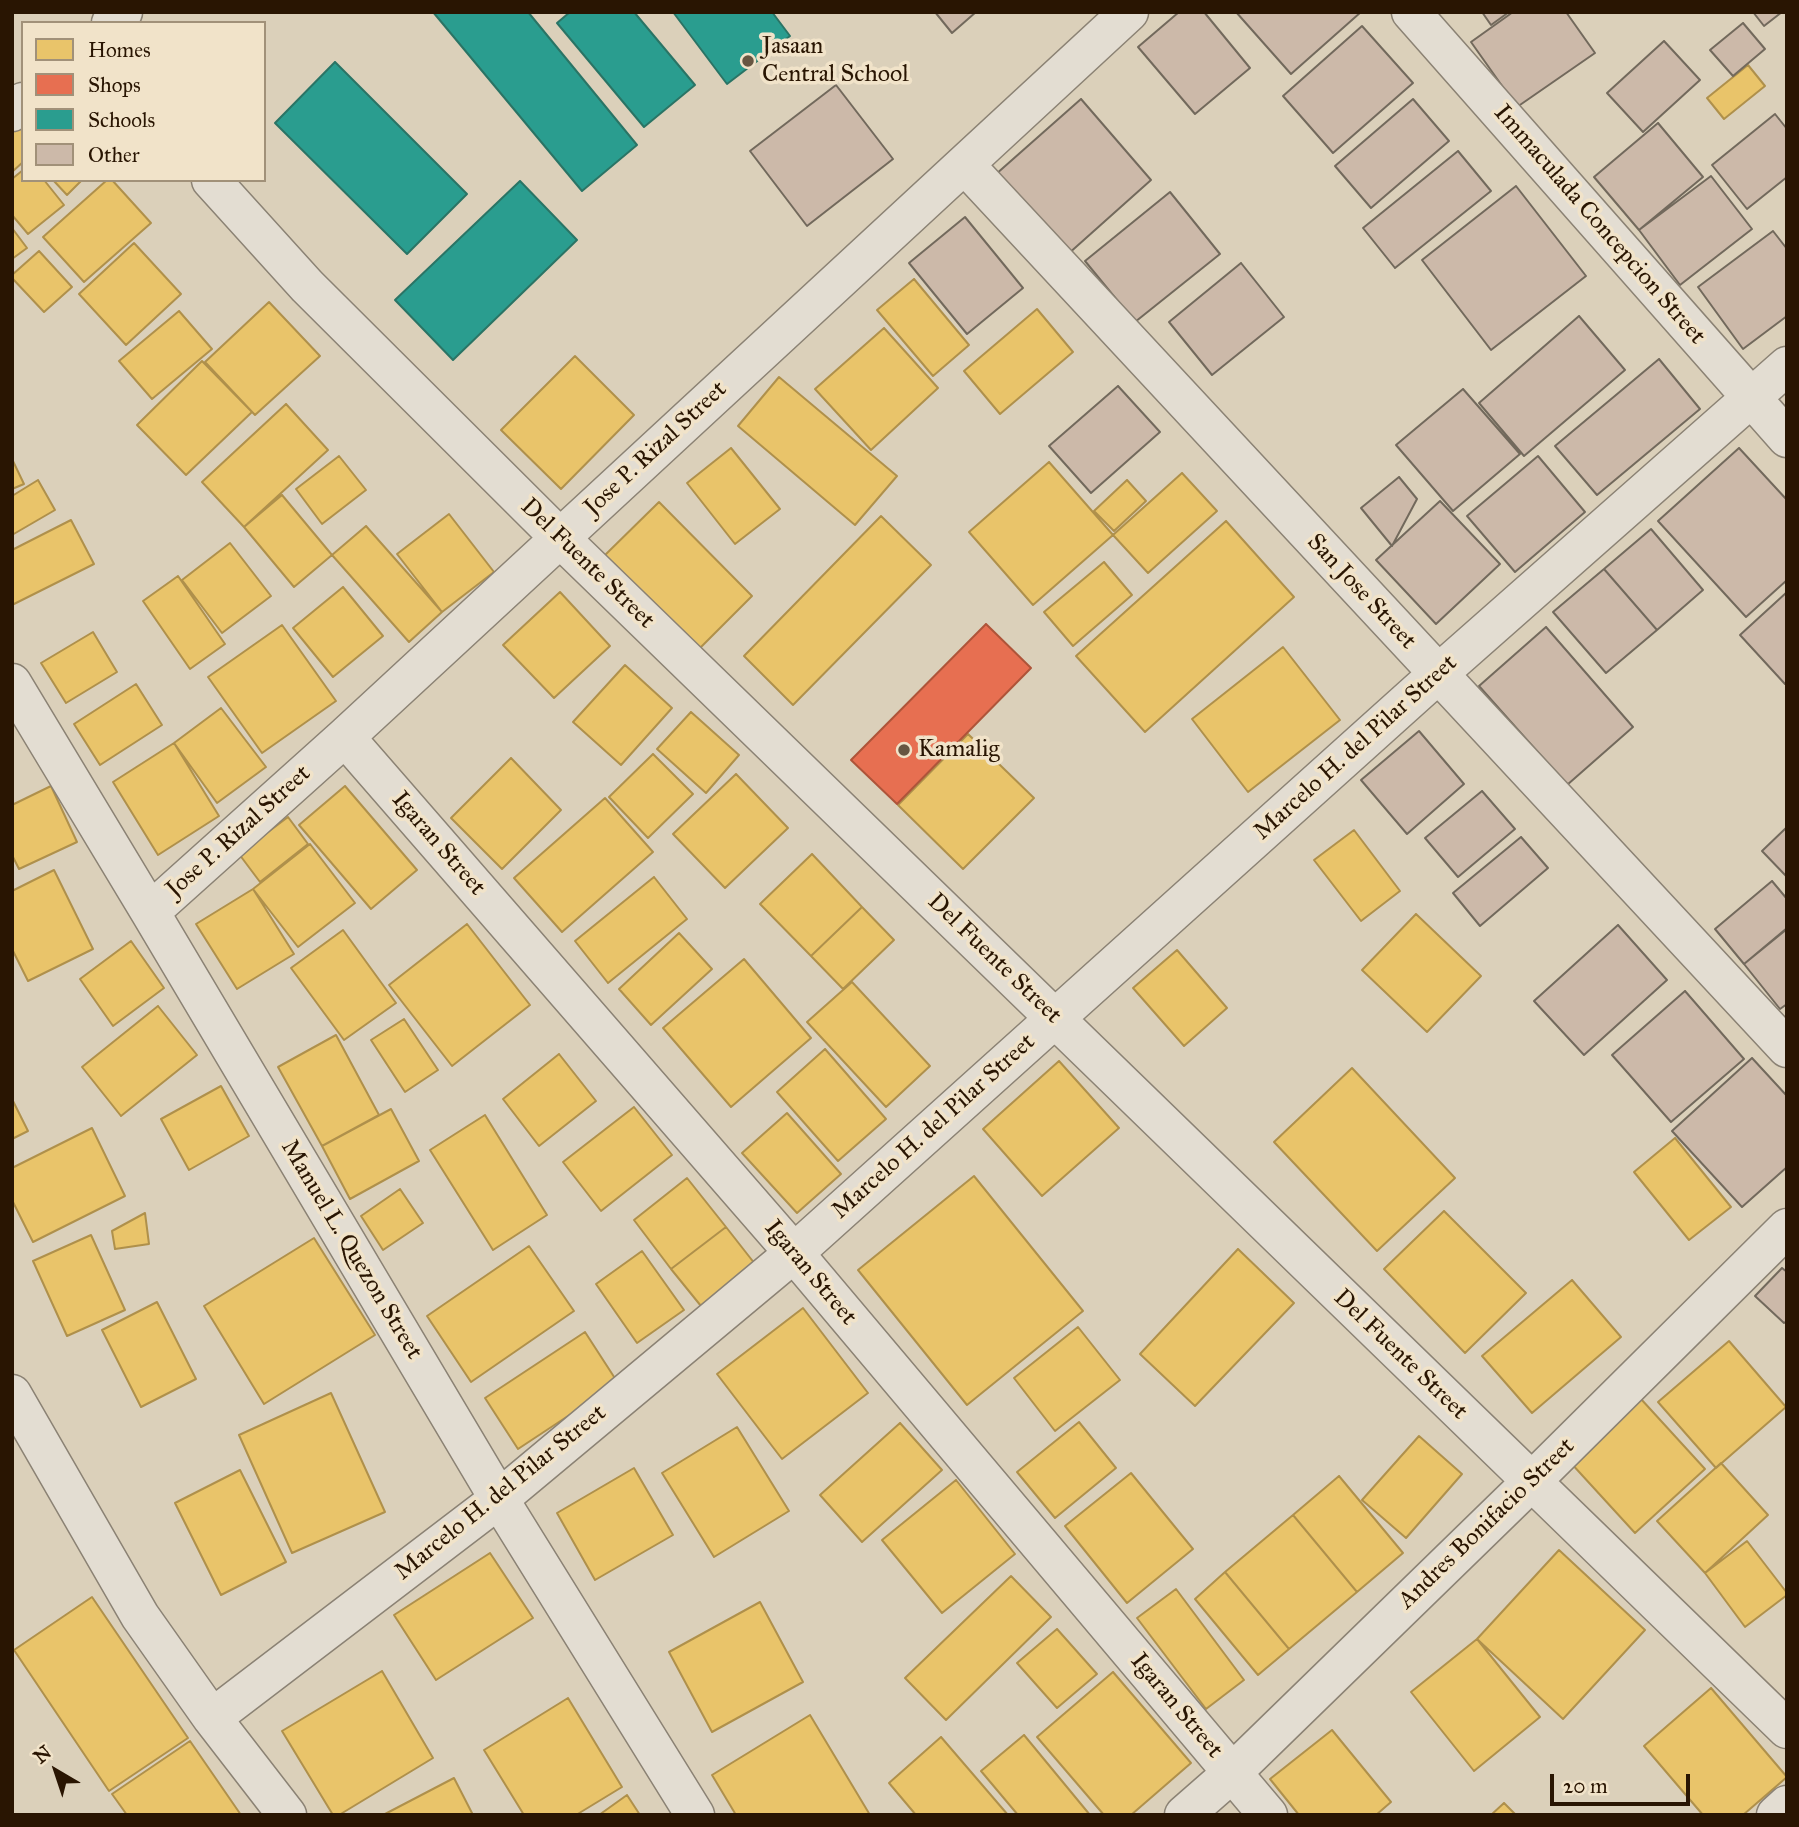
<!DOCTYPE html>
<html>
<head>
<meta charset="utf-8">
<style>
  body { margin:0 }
  #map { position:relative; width:1799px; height:1827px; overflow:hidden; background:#dbd0ba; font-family:"IM FELL Great Primer",serif }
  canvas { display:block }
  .frame { position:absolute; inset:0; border:14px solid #291502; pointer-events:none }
  .legend { position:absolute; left:21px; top:21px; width:245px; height:161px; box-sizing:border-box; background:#f1e3c9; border:2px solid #a19179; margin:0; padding:9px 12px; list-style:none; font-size:21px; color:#291502 }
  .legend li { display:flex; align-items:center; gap:14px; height:35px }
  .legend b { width:35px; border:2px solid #a19179 }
  .north { position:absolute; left:21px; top:1736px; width:70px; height:70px; -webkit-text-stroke:5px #f1e3c9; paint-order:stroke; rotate:321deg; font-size:19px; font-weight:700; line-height:28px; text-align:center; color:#291502 }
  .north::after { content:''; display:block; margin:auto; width:24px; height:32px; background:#291502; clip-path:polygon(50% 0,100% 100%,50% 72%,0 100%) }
  .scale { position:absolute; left:1550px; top:1774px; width:140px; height:32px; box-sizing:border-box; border:4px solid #291502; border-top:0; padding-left:9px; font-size:21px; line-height:24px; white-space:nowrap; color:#291502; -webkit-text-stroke:5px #f1e3c9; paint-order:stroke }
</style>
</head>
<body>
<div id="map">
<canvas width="1799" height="1827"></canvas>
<div class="frame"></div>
<ul class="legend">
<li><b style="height:19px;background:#e9c46a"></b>Homes</li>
<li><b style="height:19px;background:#e76f51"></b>Shops</li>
<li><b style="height:19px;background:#2a9d8f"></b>Schools</li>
<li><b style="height:19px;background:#ccb9a9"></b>Other</li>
</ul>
<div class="north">N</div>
<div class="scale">20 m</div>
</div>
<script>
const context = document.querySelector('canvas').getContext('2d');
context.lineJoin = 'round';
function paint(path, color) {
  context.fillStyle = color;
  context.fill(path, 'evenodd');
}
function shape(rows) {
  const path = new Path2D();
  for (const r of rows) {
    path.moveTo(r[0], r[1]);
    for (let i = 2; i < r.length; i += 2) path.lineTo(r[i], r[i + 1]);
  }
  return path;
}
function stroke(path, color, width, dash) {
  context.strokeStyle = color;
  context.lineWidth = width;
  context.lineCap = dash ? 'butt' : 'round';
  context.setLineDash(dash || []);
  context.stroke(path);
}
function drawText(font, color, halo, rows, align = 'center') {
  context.font = font + ' "IM FELL Great Primer",serif';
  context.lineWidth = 7;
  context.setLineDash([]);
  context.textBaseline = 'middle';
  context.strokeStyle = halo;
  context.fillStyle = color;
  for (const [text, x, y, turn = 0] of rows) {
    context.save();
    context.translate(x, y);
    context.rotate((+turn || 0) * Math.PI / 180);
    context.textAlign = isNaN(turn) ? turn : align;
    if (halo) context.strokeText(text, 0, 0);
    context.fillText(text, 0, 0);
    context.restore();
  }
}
const homes = shape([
  [1748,65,1765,86,1724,119,1707,98,1748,65],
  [23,117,23,162,12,172,12,128,23,117],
  [23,170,23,180,44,180,64,205,28,234,12,215,12,179,23,170],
  [53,180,82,180,67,195,53,180],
  [107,180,112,180,151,223,84,282,43,237,107,180],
  [12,228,27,248,12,259,12,228],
  [134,243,181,294,126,345,79,294,134,243],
  [39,251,72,287,44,312,12,278,12,275,39,251],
  [914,279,969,345,933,376,877,310,914,279],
  [269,302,320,356,255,415,205,362,269,302],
  [1037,309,1073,352,1000,414,964,371,1037,309],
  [179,311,212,349,152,399,119,361,179,311],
  [884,328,938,388,871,450,815,389,884,328],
  [575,356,634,415,561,489,501,430,575,356],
  [202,361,252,412,186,475,137,425,202,361],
  [779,377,897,476,855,525,738,426,779,377],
  [286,404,328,450,244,527,202,482,286,404],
  [731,448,780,509,735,544,687,483,731,448],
  [339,456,366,490,322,524,296,489,339,456],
  [12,459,24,484,12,489,12,459],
  [1049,462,1113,535,1033,605,969,532,1049,462],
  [1182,473,1217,511,1148,573,1113,535,1182,473],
  [38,480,55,510,12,535,12,496,38,480],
  [1127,480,1146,501,1114,531,1094,511,1127,480],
  [282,495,332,555,294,587,244,527,282,495],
  [659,502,752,596,695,653,602,558,659,502],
  [449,514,494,572,442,612,397,554,449,514],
  [881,516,931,565,793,705,744,656,881,516],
  [71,520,94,564,12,605,12,550,71,520],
  [1226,521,1294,597,1145,732,1076,656,1226,521],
  [366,526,442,612,409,642,332,555,366,526],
  [230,543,271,596,222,633,182,580,230,543],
  [1104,562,1132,595,1073,646,1044,612,1104,562],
  [178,576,225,644,190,669,143,601,178,576],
  [343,587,383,636,333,677,293,628,343,587],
  [560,592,610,646,554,698,503,645,560,592],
  [282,625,336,701,262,753,208,677,282,625],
  [93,632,117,672,66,703,41,663,93,632],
  [1283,647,1340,720,1248,792,1192,719,1283,647],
  [625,665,672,708,621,765,573,722,625,665],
  [136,684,162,725,100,765,74,724,136,684],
  [221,708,266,767,217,803,174,743,221,708],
  [691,712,739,755,706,793,657,749,691,712],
  [968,734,1034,798,963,869,898,805,968,734],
  [174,743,219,816,158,855,113,782,174,743],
  [653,754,693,794,648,838,609,797,653,754],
  [511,758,561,810,502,869,451,818,511,758],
  [736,774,788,828,725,888,673,834,736,774],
  [51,786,77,842,19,869,12,855,12,805,51,786],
  [345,786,417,870,371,909,299,825,345,786],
  [605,798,653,852,562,932,514,878,605,798],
  [288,817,308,844,260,882,239,854,288,817],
  [1354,830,1400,891,1361,921,1314,860,1354,830],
  [310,844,355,903,298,947,253,889,310,844],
  [812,854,862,907,811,956,760,904,812,854],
  [54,870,93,949,28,981,12,949,12,891,54,870],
  [654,877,687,919,608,983,575,941,654,877],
  [253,889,294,954,237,989,196,924,253,889],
  [862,907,894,940,843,989,811,956,862,907],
  [1416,914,1481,976,1427,1032,1362,970,1416,914],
  [467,924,530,1005,452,1066,389,985,467,924],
  [343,930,396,1003,344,1040,291,968,343,930],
  [679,933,712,969,651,1025,619,989,679,933],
  [131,941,164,988,113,1026,80,979,131,941],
  [1177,950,1227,1008,1184,1046,1133,988,1177,950],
  [744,959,811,1038,731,1107,663,1028,744,959],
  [852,982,930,1066,886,1107,807,1022,852,982],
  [158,1006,197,1055,121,1116,82,1067,158,1006],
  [404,1019,438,1070,405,1092,371,1040,404,1019],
  [336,1035,379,1115,322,1146,278,1067,336,1035],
  [825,1049,886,1119,838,1161,777,1092,825,1049],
  [559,1054,596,1101,539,1146,503,1099,559,1054],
  [1059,1061,1119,1128,1042,1196,983,1129,1059,1061],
  [1352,1068,1455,1178,1377,1251,1274,1142,1352,1068],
  [221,1086,249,1136,189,1170,161,1119,221,1086],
  [12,1099,28,1131,12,1139,12,1099],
  [634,1107,672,1155,601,1211,563,1162,634,1107],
  [391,1109,419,1161,350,1199,322,1146,391,1109],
  [787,1113,841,1174,797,1213,742,1153,787,1113],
  [485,1115,547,1215,493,1250,430,1150,485,1115],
  [92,1128,125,1196,33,1242,12,1200,12,1168,92,1128],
  [1675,1138,1731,1207,1689,1240,1634,1172,1675,1138],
  [974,1176,1083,1311,967,1405,858,1270,974,1176],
  [687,1178,726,1227,671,1269,634,1220,687,1178],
  [400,1189,423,1223,383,1250,361,1216,400,1189],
  [1444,1211,1526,1293,1465,1353,1384,1269,1444,1211],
  [145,1213,149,1244,115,1249,112,1231,145,1213],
  [726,1227,755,1264,701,1306,671,1269,726,1227],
  [91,1235,125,1310,67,1336,33,1261,91,1235],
  [314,1238,375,1335,264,1404,204,1306,314,1238],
  [529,1246,574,1311,471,1382,427,1316,529,1246],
  [1238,1249,1294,1303,1195,1406,1140,1354,1238,1249],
  [642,1251,684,1310,637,1343,596,1284,642,1251],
  [1572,1280,1621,1337,1532,1413,1482,1356,1572,1280],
  [157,1302,196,1379,141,1407,102,1330,157,1302],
  [803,1308,868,1393,782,1459,717,1374,803,1308],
  [1078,1327,1120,1380,1055,1431,1014,1378,1078,1327],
  [585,1332,618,1383,518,1449,485,1398,585,1332],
  [1729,1341,1786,1407,1716,1468,1658,1402,1729,1341],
  [331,1393,385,1512,292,1553,239,1435,331,1393],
  [1641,1399,1705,1469,1635,1533,1570,1462,1641,1399],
  [1079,1422,1116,1468,1055,1518,1017,1472,1079,1422],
  [900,1423,942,1470,862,1542,820,1495,900,1423],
  [737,1427,789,1511,714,1557,662,1473,737,1427],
  [1419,1436,1462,1474,1406,1538,1362,1500,1419,1436],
  [1721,1463,1768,1515,1705,1573,1657,1521,1721,1463],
  [634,1468,673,1535,595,1580,557,1513,634,1468],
  [240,1470,286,1562,221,1595,175,1503,240,1470],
  [1131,1473,1193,1549,1127,1603,1065,1526,1131,1473],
  [1339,1476,1403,1553,1357,1592,1293,1515,1339,1476],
  [956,1480,1015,1554,942,1613,882,1540,956,1480],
  [1293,1515,1357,1592,1289,1649,1225,1572,1293,1515],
  [1747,1541,1787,1593,1787,1595,1745,1627,1705,1573,1747,1541],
  [1559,1550,1645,1630,1563,1719,1477,1639,1559,1550],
  [490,1553,533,1618,436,1680,394,1615,490,1553],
  [1225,1572,1289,1649,1258,1675,1195,1599,1225,1572],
  [1011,1576,1051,1617,946,1720,905,1678,1011,1576],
  [1176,1589,1244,1680,1206,1709,1137,1618,1176,1589],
  [92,1597,188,1738,109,1791,14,1650,92,1597],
  [760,1602,803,1682,712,1732,669,1652,760,1602],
  [1057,1629,1097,1674,1057,1708,1017,1663,1057,1629],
  [1477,1639,1540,1717,1474,1771,1411,1692,1477,1639],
  [382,1671,433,1758,339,1815,333,1815,282,1731,382,1671],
  [1113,1672,1191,1763,1131,1815,1104,1815,1037,1737,1113,1672],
  [1711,1688,1787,1777,1743,1815,1703,1815,1644,1746,1711,1688],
  [568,1698,622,1787,576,1815,524,1815,484,1750,568,1698],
  [810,1715,870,1815,736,1815,712,1775,810,1715],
  [1332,1730,1391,1802,1376,1815,1299,1815,1270,1779,1332,1730],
  [1024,1735,1090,1815,1018,1815,981,1771,1024,1735],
  [941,1737,1008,1815,916,1815,889,1783,941,1737],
  [190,1741,241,1815,127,1815,112,1794,190,1741],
  [454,1778,473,1815,385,1814,454,1778],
  [627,1795,640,1815,599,1815,627,1795],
  [1504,1803,1516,1815,1491,1815,1504,1803]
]);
const shops = shape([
  [986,624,1031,668,897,804,851,760,986,624]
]);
const schools = shape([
  [433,12,528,12,637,145,582,191,433,12],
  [570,12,634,12,695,85,644,127,557,23,570,12],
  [673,12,772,12,790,36,727,84,673,12],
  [335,62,467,194,407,254,275,123,335,62],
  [520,181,577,240,453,360,395,300,520,181]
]);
const building = shape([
  [935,12,976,12,952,33,935,12],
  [1179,12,1204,12,1250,68,1195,114,1138,47,1179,12],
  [1236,12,1361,12,1291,74,1236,12],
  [1482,12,1509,12,1491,25,1482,12],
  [1513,12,1566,12,1595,53,1517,107,1471,42,1513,12],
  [1753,12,1782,12,1764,26,1753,12],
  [1743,23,1765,49,1733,76,1710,50,1743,23],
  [1362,26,1413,83,1333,153,1283,96,1362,26],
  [1664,41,1700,80,1643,132,1607,93,1664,41],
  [836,85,893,159,807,226,750,151,836,85],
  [1081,99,1151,180,1067,255,995,175,1081,99],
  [1413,99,1449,141,1371,208,1335,166,1413,99],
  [1775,114,1787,129,1787,177,1747,209,1712,165,1775,114],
  [1658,123,1703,177,1639,230,1594,177,1658,123],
  [1458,151,1491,191,1395,268,1363,228,1458,151],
  [1711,176,1752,229,1680,285,1639,230,1711,176],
  [1516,186,1586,276,1491,350,1422,260,1516,186],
  [1170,192,1220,254,1135,322,1085,261,1170,192],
  [965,217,1023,288,967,334,909,263,965,217],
  [1773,231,1787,249,1787,316,1743,349,1698,287,1773,231],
  [1241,263,1284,317,1212,375,1169,322,1241,263],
  [1579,316,1625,370,1524,456,1479,403,1579,316],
  [1659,359,1700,409,1597,495,1555,446,1659,359],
  [1118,386,1160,432,1091,493,1049,446,1118,386],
  [1463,389,1520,454,1453,511,1396,445,1463,389],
  [1739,448,1787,500,1787,580,1746,617,1658,521,1739,448],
  [1538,456,1585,512,1515,572,1467,516,1538,456],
  [1399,477,1417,499,1392,546,1361,508,1399,477],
  [1440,501,1500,564,1436,624,1376,560,1440,501],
  [1651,529,1703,590,1657,630,1604,569,1651,529],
  [1604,569,1657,630,1606,673,1553,612,1604,569],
  [1787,592,1787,683,1785,684,1740,635,1787,592],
  [1546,627,1633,727,1567,785,1479,686,1546,627],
  [1419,731,1464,784,1407,834,1361,780,1419,731],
  [1482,791,1515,829,1458,877,1425,838,1482,791],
  [1787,827,1787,877,1762,851,1787,827],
  [1521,837,1548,868,1480,926,1453,893,1521,837],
  [1772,881,1787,899,1787,928,1744,964,1715,929,1772,881],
  [1618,925,1667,980,1584,1055,1534,1001,1618,925],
  [1787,929,1787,1004,1780,1009,1744,964,1787,929],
  [1685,991,1744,1059,1671,1122,1612,1055,1685,991],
  [1752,1058,1787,1096,1787,1167,1742,1207,1672,1131,1752,1058],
  [1782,1268,1787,1272,1787,1321,1784,1323,1755,1296,1782,1268]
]);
const minor = shape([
  [1411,12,1787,438],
  [111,23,123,12],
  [12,112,23,102],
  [965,165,1787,1048],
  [211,180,307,286,560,538,1787,1729],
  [12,683,150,912,499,1499,695,1815],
  [345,737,794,1253,1268,1815],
  [150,912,345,737,1129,12],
  [12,1394,140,1616,212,1718,287,1815],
  [212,1718,499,1499,794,1253,1438,674,1787,366],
  [1184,1815,1232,1773,1531,1482,1787,1228],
  [1776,1815,1787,1805]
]);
const markers = [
  [748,61,7,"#675642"],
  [904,750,7,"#675642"]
];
const poiNames = [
  ["Jasaan",762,47],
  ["Central School",762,75],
  ["Kamalig",918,750]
];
const streetNames = [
  ["Immaculada Concepcion Street",1599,225,49],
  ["Jose P. Rizal Street",656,449,-43],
  ["Del Fuente Street",587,564,44],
  ["San Jose Street",1361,592,47],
  ["Marcelo H. del Pilar Street",1356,748,-42],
  ["Jose P. Rizal Street",239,832,-42],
  ["Igaran Street",438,844,49],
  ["Del Fuente Street",994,959,44],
  ["Marcelo H. del Pilar Street",934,1127,-42],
  ["Manuel L. Quezon Street",351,1250,59],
  ["Igaran Street",810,1273,50],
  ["Del Fuente Street",1400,1355,44],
  ["Marcelo H. del Pilar Street",501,1493,-39],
  ["Andres Bonifacio Street",1487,1524,-44],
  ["Igaran Street",1176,1706,50]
];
paint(homes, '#e9c46a');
stroke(homes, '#af904b', 2);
paint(shops, '#e76f51');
stroke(shops, '#ae5439', 2);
paint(schools, '#2a9d8f');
stroke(schools, '#2a7465', 2);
paint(building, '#ccb9a9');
stroke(building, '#72695c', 2);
stroke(minor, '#8b8274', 41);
stroke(minor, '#e3ddd2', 38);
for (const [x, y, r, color] of markers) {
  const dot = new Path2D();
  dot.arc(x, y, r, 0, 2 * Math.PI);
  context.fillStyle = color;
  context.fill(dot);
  stroke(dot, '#f1e3c9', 2.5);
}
drawText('24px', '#291502', '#f1e3c9', poiNames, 'left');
drawText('24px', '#291502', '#f1e3c9', streetNames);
</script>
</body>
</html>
